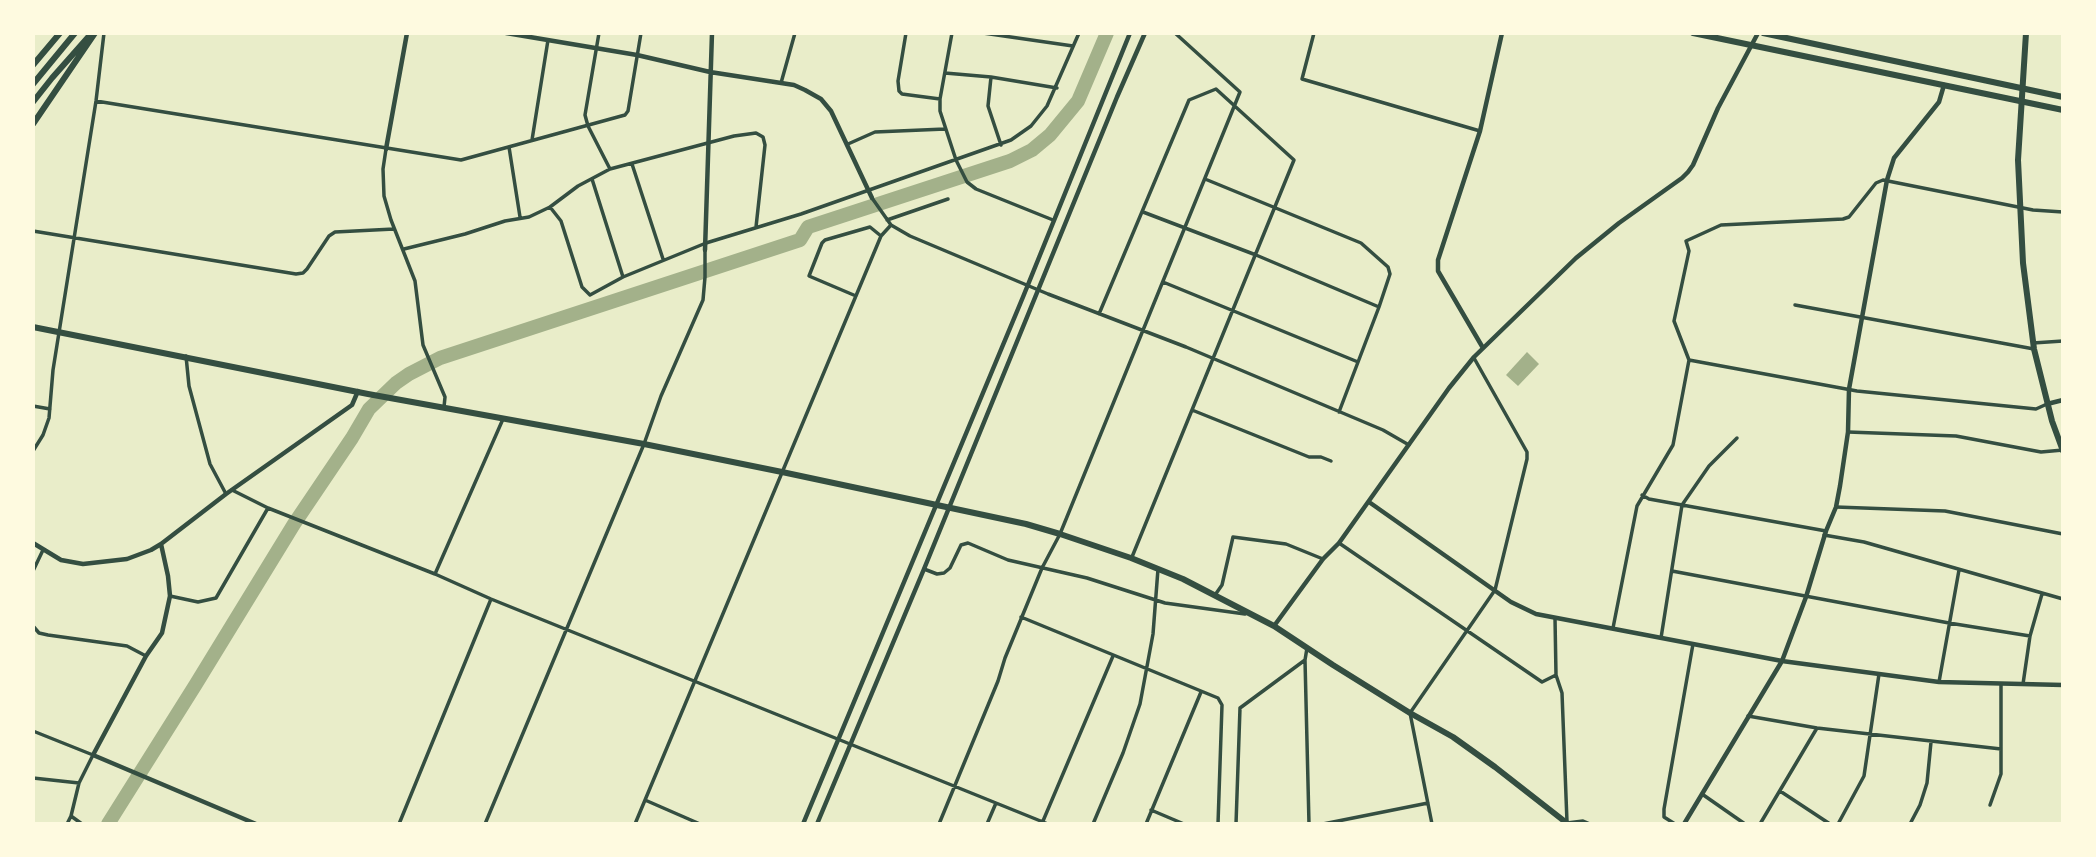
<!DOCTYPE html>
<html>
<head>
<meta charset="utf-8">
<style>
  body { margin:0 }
  #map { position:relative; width:2096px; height:857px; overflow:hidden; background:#e9edc9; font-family:Literata,serif }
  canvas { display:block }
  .frame { position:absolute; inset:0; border:35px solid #fefae0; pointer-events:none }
</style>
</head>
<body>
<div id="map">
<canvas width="2096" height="857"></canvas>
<div class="frame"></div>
</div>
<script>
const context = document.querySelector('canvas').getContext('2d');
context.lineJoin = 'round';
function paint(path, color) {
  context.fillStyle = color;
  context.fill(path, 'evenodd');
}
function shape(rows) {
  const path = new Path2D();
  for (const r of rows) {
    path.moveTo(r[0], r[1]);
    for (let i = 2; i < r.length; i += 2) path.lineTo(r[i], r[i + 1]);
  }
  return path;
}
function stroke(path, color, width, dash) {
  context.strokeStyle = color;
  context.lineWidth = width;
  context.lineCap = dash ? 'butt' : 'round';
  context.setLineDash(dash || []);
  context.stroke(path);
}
const water = shape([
  [1527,352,1539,364,1518,386,1506,375]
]);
const river = shape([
  [108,824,196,684,294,524,352,438,369,409,396,383,409,374,440,358,800,240,808,227,1010,161,1032,150,1050,135,1078,101,1107,33]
]);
const minor = shape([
  [599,33,585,115,588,126,610,169],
  [906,33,898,81,899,91,902,94,940,99,940,111,956,160,967,182,976,189,1053,220],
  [983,33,1073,46],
  [1314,33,1302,79,1480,131],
  [945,73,991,77,1057,88],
  [991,77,988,106,1001,145],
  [781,83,795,33],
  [940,99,952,33],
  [96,101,461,160,625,115,628,111,641,33],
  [532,140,548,40],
  [848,144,875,132,945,129],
  [509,147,520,217],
  [386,149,383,169,384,196,391,220,415,281,423,345,445,397,444,407],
  [632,164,663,259],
  [592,179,623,277],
  [1205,179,1361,243,1388,267,1390,274,1379,307,1339,412],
  [872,198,891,225,910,236,1048,294,1186,347,1383,430,1409,445],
  [550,207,561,221,582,287,590,295,623,277,706,243,801,214,1011,140,1031,126,1047,106,1079,33],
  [1143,212,1256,255,1379,307],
  [887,220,948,199],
  [33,231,296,274,303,273,307,269,329,236,335,232,394,229],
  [404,249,465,234,505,221,529,217,550,207,578,186,610,169,734,136,756,133,763,137,765,145,756,227],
  [1163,282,1358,362],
  [856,296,809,276,822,243,825,240,870,227,881,236],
  [1795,305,2034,349],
  [1099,314,1189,100,1216,89,1294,160,1132,557],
  [2033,343,2063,341],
  [186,356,189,386,210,464,226,494],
  [1689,360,1857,391,2036,409,2047,404],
  [33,406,50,409],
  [1192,410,1309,457,1321,457,1331,461],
  [1848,432,1956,436,2041,452,2063,450],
  [33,451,43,435,49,418,53,370,96,101,104,33],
  [232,490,268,508,435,574,491,599,1048,824],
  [1642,495,1649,499,1826,531],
  [1836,507,1945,511,2063,534],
  [1824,535,1864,542,2063,599],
  [1339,543,1542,682,1556,675],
  [924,569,937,574,944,573,950,568,961,545,968,543,1008,560,1087,578,1165,603,1245,614],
  [33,571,43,550],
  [1672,571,1949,623,2030,636],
  [435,574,503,419],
  [1215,595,1222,585,1233,537,1286,544,1323,559],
  [170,596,198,602,216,598,268,508],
  [1021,617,1218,698,1222,705,1218,824],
  [1555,618,1556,675,1562,693,1567,822],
  [33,626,39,633,48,635,127,646,146,656],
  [1613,628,1637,506,1673,445,1689,360,1674,321,1689,251,1686,241,1721,225,1843,219,1849,217,1876,183,1883,180,2033,210,2063,212],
  [1661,638,1682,505,1709,466,1737,438],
  [1307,648,1305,660,1309,824],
  [1939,682,1959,570],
  [2023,684,2030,636,2042,594],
  [1748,716,1817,728,2001,749],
  [33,731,93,755,79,783,71,816,82,824],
  [33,778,79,783],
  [1780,791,1830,824],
  [1702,794,1745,824],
  [645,800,700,824],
  [1990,805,2001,774,2001,684],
  [1151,810,1184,824],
  [1043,821,1113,656],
  [1567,823,1583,821,1590,824],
  [67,824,71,816],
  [399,824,491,599],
  [485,824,644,444,661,396,703,300,705,277,705,250],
  [635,824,881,236,891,225],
  [939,824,998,681,1005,658,1042,568,1060,534,1240,92,1175,33],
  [987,824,996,803],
  [1093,824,1123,753,1140,704,1153,634,1158,569],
  [1146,824,1201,692],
  [1236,824,1240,708,1305,660],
  [1323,824,1428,803],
  [1432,824,1410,713,1495,590,1527,459,1527,452,1474,358],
  [1675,824,1664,817,1664,809,1693,644],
  [1760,824,1817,728],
  [1838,824,1864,776,1879,674],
  [1910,824,1920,805,1927,783,1931,742]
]);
const tertiary = shape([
  [506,33,637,55,710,72,794,85,805,90,821,99,831,111,872,198],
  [386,149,407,33],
  [705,250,712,33],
  [1483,348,1438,271,1438,260,1480,131,1502,33],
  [2047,404,2063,400],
  [1369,502,1511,602,1536,614,1782,661,1939,682,2063,685],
  [33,543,61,560,83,564,127,559,151,550,161,544],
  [1274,626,1323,559,1339,543,1449,388,1474,357,1576,258,1619,223,1682,178,1688,172,1693,165,1718,108,1758,33],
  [256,824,93,755,146,656,162,633,170,596,168,576,161,544,226,494,352,405,358,391],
  [803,824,1023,297,1130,33],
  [817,824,924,569,1117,97,1145,33],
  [1684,824,1782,661,1806,597,1826,531,1836,507,1840,486,1848,432,1849,389,1887,180,1894,158,1939,102,1944,85]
]);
const primary = shape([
  [2026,33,2018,160,2023,263,2034,349,2052,421,2063,451]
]);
const trunk = shape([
  [1693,33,2063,110],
  [1763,33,2063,97],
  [33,65,60,33],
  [33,84,75,33],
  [33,102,52,78,90,35],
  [33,124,95,33],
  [33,327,368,394,644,444,782,472,1026,524,1060,534,1131,558,1183,579,1274,626,1333,665,1410,713,1453,737,1495,767,1568,824]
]);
paint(water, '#a3b18a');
stroke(river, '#a3b18a', 14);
stroke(minor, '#344e41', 3.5);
stroke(tertiary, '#344e41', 4.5);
stroke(primary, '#344e41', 6);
stroke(trunk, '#344e41', 6);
</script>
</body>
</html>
